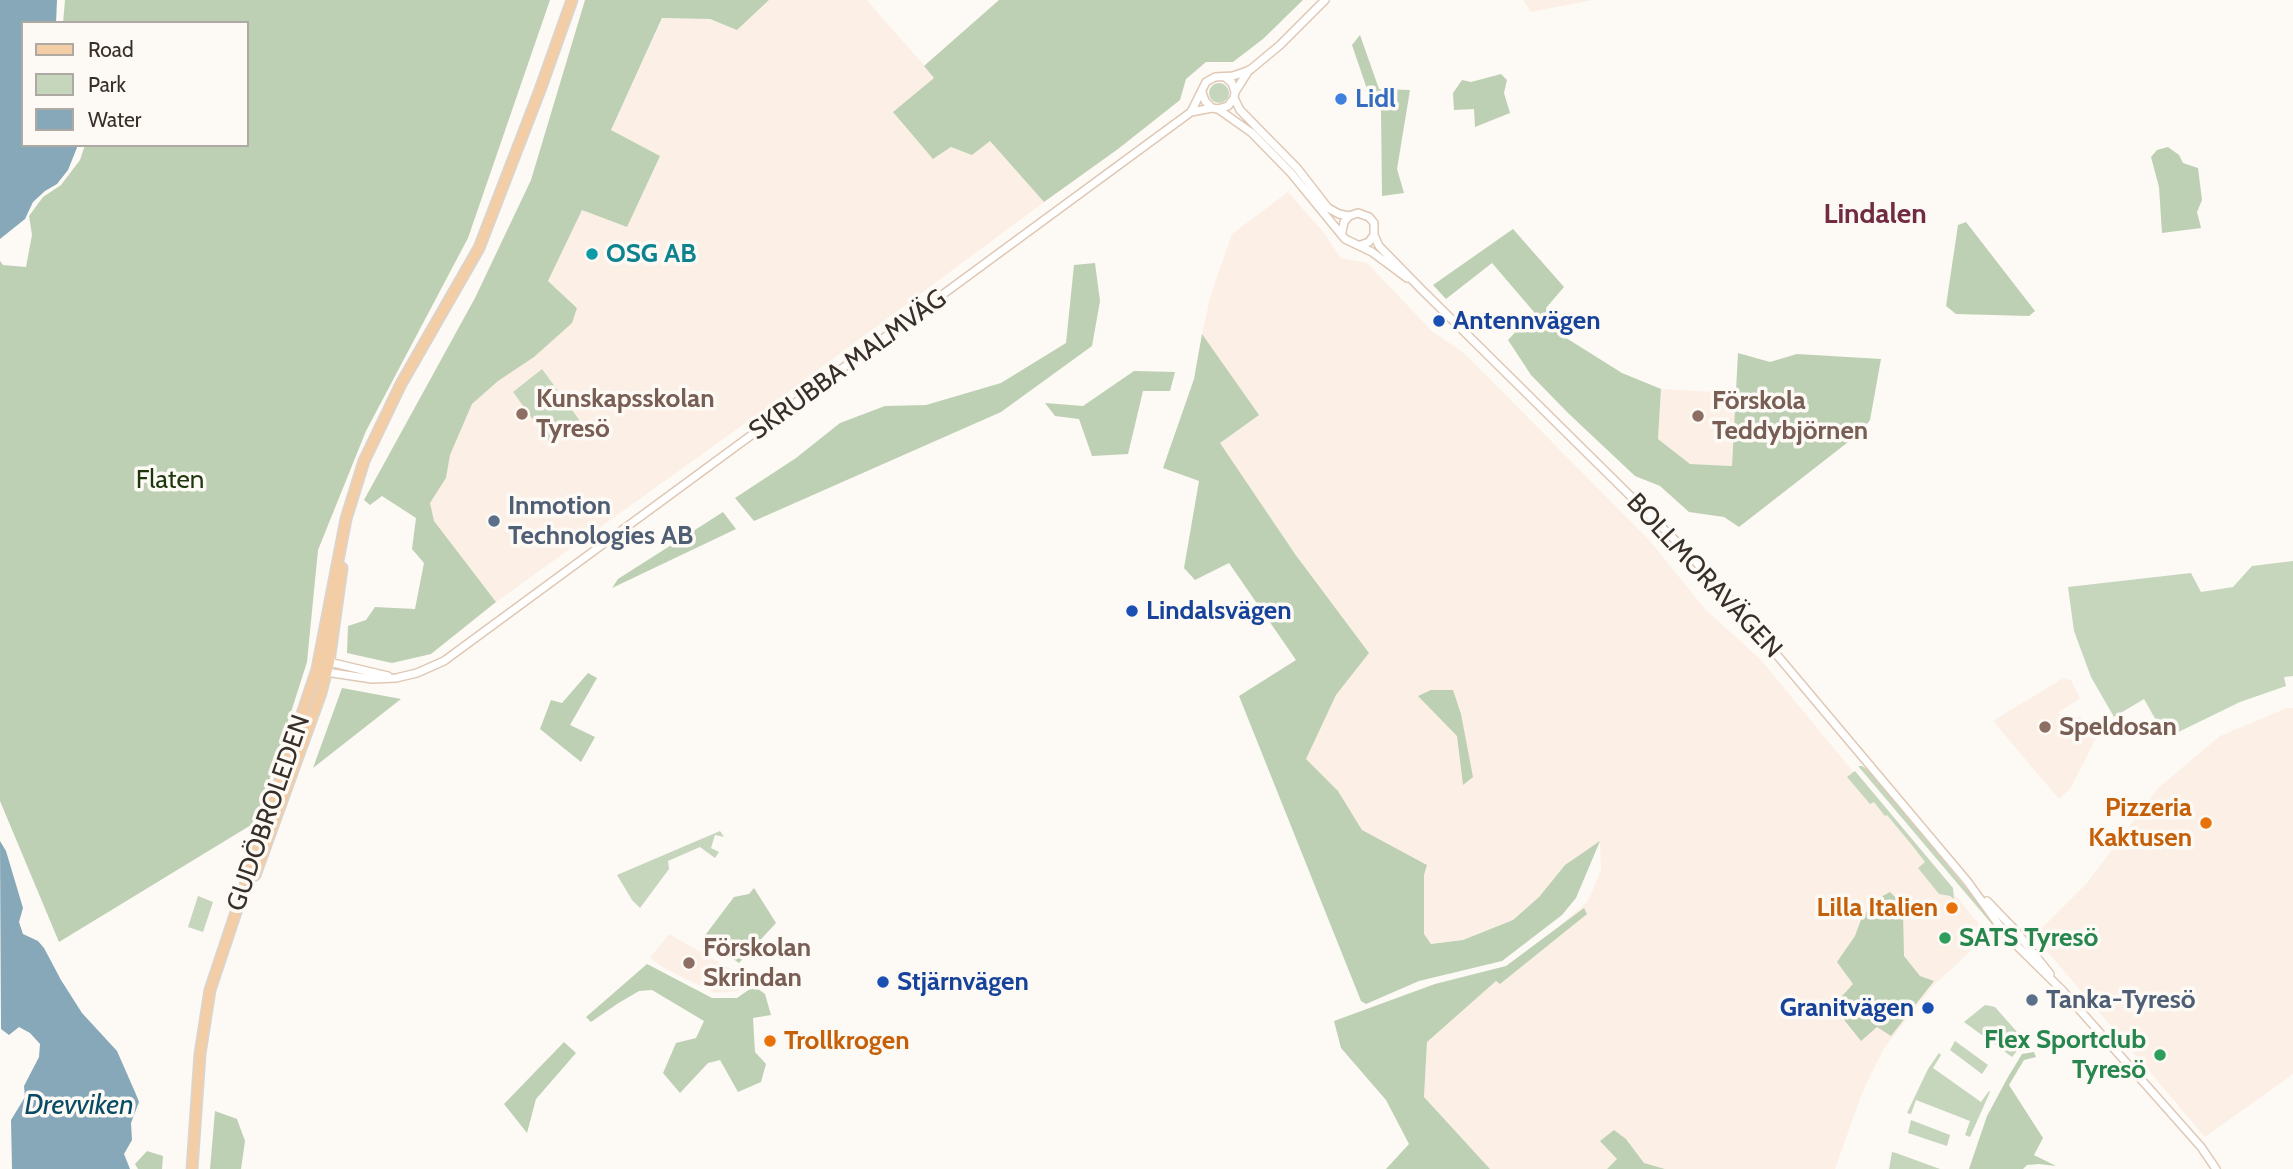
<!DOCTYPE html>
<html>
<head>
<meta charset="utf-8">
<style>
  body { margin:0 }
  #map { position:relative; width:2293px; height:1169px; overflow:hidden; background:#fdf9f5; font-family:Cabin,sans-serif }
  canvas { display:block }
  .legend { position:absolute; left:21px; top:21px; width:228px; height:126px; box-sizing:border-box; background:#fdf9f5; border:2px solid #aea9a3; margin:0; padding:9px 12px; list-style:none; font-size:21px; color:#383028 }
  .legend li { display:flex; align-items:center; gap:14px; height:35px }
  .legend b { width:35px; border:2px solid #aea9a3 }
</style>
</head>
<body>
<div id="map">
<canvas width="2293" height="1169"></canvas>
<ul class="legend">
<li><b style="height:9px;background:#f2cda5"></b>Road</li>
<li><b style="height:19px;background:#c5d6bd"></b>Park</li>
<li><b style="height:19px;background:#86a8b9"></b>Water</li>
</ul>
</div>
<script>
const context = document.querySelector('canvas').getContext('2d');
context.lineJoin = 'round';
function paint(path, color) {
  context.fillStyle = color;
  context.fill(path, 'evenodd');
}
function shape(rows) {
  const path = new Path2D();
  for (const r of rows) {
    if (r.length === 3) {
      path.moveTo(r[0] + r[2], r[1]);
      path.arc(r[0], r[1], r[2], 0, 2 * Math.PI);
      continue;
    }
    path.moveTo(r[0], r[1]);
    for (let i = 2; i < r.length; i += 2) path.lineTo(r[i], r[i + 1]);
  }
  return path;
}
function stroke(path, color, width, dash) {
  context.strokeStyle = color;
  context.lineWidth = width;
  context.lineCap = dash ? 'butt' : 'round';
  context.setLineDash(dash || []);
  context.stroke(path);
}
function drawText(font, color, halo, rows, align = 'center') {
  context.font = font + ' Cabin,sans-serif';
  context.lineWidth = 7;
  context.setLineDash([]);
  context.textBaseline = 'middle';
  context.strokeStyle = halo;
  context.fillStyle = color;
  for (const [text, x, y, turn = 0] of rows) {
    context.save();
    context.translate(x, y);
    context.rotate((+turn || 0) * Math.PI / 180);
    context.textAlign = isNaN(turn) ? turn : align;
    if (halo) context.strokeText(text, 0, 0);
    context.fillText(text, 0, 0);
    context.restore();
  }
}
const built = shape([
  [769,0,867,0,934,77,934,159,951,147,990,141,1044,202,775,402,496,602,433,521,430,503,446,478,450,455,472,404,577,307,548,281,582,209,627,227,611,130,663,18,710,19,737,30],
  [1523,0,1593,0,1531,12],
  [1288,192,1324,233,1341,258,1367,263,1432,331,1465,354,1650,541,1705,609,1761,660,1988,935,1933,986,1884,1048,1862,1093,1835,1169,1665,1169,1644,1163,1626,1139,1617,1160,1607,1169,1490,1169,1424,1097,1427,1041,1588,901,1601,870,1600,842,1565,865,1539,897,1513,920,1463,940,1431,944,1424,935,1424,875,1427,865,1362,830,1338,791,1305,759,1336,695,1369,653,1295,554,1219,442,1202,334,1211,294,1232,234],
  [1661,389,1737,393,1732,466,1690,464,1658,439],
  [2063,678,2071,680,2080,699,2058,712,2066,723,2080,716,2091,731,2098,726,2104,733,2095,740,2070,789,2059,799,1993,721],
  [2287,708,2293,708,2293,1074,2205,1137,2042,945,2042,928,2087,883,2158,788,2220,736],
  [669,934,747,978,739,991,715,993,664,968,650,958]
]);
const green = shape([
  [1219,93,10],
  [542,369,580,421,550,443,513,392],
  [2293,561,2293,676,2284,677,2286,686,2240,702,2166,738,2144,699,2114,717,2091,677,2074,631,2068,587,2191,573,2201,592,2233,587,2252,566],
  [1858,766,1862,766,1871,772,1998,927,1996,929],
  [1855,771,1953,888,1954,899,1950,896,1939,894,1918,868,1925,862,1911,844,1887,815,1885,816,1874,802,1870,804,1847,777],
  [720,831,724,837,715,835,711,848,719,852,715,858,700,847,668,861,669,869,640,908,632,900,617,875],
  [198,896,213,902,203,932,188,927],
  [1985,1005,1995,1007,2025,1041,2012,1057,1964,1022],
  [1955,1041,1988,1065,1982,1074,1950,1050],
  [1939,1053,1941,1055,1933,1068,1981,1102,1989,1091,1990,1092,1970,1137,1965,1135,1970,1121,1916,1100,1911,1114,1907,1113,1928,1069],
  [1911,1120,1950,1135,1947,1146,1908,1133],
  [1892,1152,1896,1153,1940,1169,1889,1169]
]);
const forest = shape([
  [65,0,550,0,468,238,366,431,318,550,307,662,256,822,59,942,0,801,0,261,3,265,26,267,32,235,29,216,43,197,61,185,80,160,85,145,247,145,247,23,63,23],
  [585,0,769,0,737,30,710,19,662,18,611,130,660,156,627,227,582,210,548,281,577,308,572,323,534,357,498,381,472,404,450,455,446,478,430,503,434,521,496,602,431,654,392,663,347,653,348,626,366,620,375,607,415,609,424,563,412,549,416,518,382,496,370,505,364,500,475,298,531,180],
  [999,0,1303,0,1263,39,1233,62,1206,62,1186,79,1180,100,1118,149,1044,202,990,141,972,155,951,147,933,159,893,112,934,78,924,66],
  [1360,35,1379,89,1410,90,1397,169,1404,193,1382,196,1381,111,1369,95,1352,45],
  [1501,74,1507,80,1504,93,1510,113,1475,127,1474,109,1454,110,1453,93,1462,80,1471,82],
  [2168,147,2179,155,2183,163,2198,168,2202,200,2197,212,2201,228,2162,233,2159,187,2151,157,2157,150],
  [1966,222,2035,311,2029,316,1956,314,1946,306,1958,225],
  [1513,229,1564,287,1546,308,1563,336,1622,373,1661,389,1658,439,1690,464,1732,466,1738,353,1770,362,1797,354,1881,359,1870,420,1861,432,1739,527,1724,517,1689,512,1660,486,1635,476,1568,413,1531,375,1508,340,1534,312,1492,263,1446,299,1433,285],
  [1095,263,1100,301,1092,346,1001,412,754,521,735,498,796,458,840,423,885,406,926,405,1001,383,1066,343,1074,265],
  [1202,334,1259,415,1220,443,1295,554,1369,653,1336,695,1306,759,1338,791,1362,830,1427,865,1424,875,1424,934,1431,944,1463,940,1513,920,1539,897,1565,865,1600,841,1576,898,1562,915,1502,961,1419,981,1366,1004,1361,1001,1239,696,1296,660,1229,563,1195,580,1184,568,1199,481,1163,468,1194,379],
  [1134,371,1175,372,1170,391,1143,391,1128,454,1092,456,1079,419,1055,416,1045,403,1083,406],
  [723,512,736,529,612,588,618,579],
  [588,673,597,678,570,725,595,737,581,762,540,729,551,700,562,703],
  [342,688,401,699,313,768],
  [1431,690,1453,690,1461,714,1473,777,1463,785,1457,736,1418,696],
  [754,888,776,923,739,963,703,938,734,897,749,894],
  [1890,892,1901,903,1903,912,1904,956,1920,976,1934,981,1891,1036,1877,1027,1861,1041,1833,1006,1853,984,1837,962,1855,936,1862,917,1877,899],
  [1584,908,1587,914,1500,984,1496,981,1427,1042,1424,1097,1490,1169,1386,1169,1409,1144,1386,1100,1341,1048,1334,1021,1435,984,1506,966],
  [647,964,712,998,737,998,754,986,765,994,771,1015,753,1018,755,1052,766,1064,761,1082,738,1092,720,1060,708,1063,680,1093,663,1073,676,1043,696,1038,704,1021,652,990,639,991,617,1004,591,1022,586,1017],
  [564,1042,576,1053,536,1099,527,1133,504,1104],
  [2034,1052,2036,1057,2024,1060,2009,1085,2043,1138,2034,1155,2056,1166,2039,1164,2027,1165,2023,1169,1969,1169,1987,1116,2008,1077,2022,1054],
  [215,1111,237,1119,245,1141,241,1169,210,1169],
  [1614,1130,1626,1139,1644,1163,1665,1169,1607,1169,1617,1159,1600,1141],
  [147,1151,163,1156,162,1169,138,1169,135,1164]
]);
const water = shape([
  [0,0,57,0,56,23,23,23,23,145,78,145,68,170,57,184,45,191,33,202,25,219,0,239],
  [0,841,6,851,23,908,19,922,23,934,38,941,44,948,61,980,82,1013,117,1051,135,1092,139,1102,131,1123,132,1140,124,1154,130,1169,12,1169,11,1120,25,1097,24,1086,39,1057,40,1044,30,1033,19,1027,9,1035,1,1029]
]);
const minor = shape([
  [1202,92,1205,101,1212,108,1218,109,1228,106,1234,98,1235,92,1232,83,1225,77],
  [1235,92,1249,70],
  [1234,98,1240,110,1297,168,1328,208,1339,214,1349,216],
  [1218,109,1252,133,1291,173,1345,239,1372,252,1407,278],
  [1191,112,1212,108],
  [1342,232,1344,222,1349,216,1358,213,1369,217,1374,223,1374,235,1369,242,1361,245],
  [1374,235,1379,246,1421,289,1682,547,1729,598,1967,881,2007,936,2062,990,2201,1147,2216,1169],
  [329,662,388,676],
  [326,672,372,679,396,678,417,673,444,661,1191,112,1206,82,1215,77,1233,76,1250,70,1280,45,1325,0],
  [1987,901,2015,930,2050,974]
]);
const major = shape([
  [255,875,321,693,329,662,342,568],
  [192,1169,200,1054,210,990,317,669,346,519,364,461,401,384,479,248,540,90,572,0]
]);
const markers = [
  [1341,99,7,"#3f7fe0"],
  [592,254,7,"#0f9aa8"],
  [1439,321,7,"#1a4fb4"],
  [522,414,7,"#8d6e63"],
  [1698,416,7,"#8d6e63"],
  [494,521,7,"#5c6f8a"],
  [1132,611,7,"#1a4fb4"],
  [2045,727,7,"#8d6e63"],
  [2206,823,7,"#e8710a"],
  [1952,908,7,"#e8710a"],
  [1945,938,7,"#2e9e5b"],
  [689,963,7,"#8d6e63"],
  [883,982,7,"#1a4fb4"],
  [2032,1000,7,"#5c6f8a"],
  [1928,1008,7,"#1a4fb4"],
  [770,1041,7,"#e8710a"],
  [2160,1055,7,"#2e9e5b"]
];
const shopNames = [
  ["Lidl",1355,99]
];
const cultureNames = [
  ["OSG AB",606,254]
];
const transitNames = [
  ["Antennvägen",1453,321],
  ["Lindalsvägen",1146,611],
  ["Stjärnvägen",897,982],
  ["Granitvägen",1914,1008,"right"]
];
const streetNames = [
  ["SKRUBBA MALMVÄG",848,365,-36],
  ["BOLLMORAVÄGEN",1704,576,47],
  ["GUDÖBROLEDEN",269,813,-71]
];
const educationNames = [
  ["Kunskapsskolan",536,399],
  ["Tyresö",536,429],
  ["Förskola",1712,401],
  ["Teddybjörnen",1712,431],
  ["Speldosan",2059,727],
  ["Förskolan",703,948],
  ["Skrindan",703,978]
];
const parkNames = [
  ["Flaten",170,480]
];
const serviceNames = [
  ["Inmotion",508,506],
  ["Technologies AB",508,536],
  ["Tanka-Tyresö",2046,1000]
];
const foodNames = [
  ["Pizzeria",2192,808],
  ["Kaktusen",2192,838],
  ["Lilla Italien",1938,908],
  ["Trollkrogen",784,1041,"left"]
];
const leisureNames = [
  ["SATS Tyresö",1959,938],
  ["Flex Sportclub",2146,1040,"right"],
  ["Tyresö",2146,1070,"right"]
];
const neighbourhoodNames = [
  ["Lindalen",1875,215]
];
const waterNames = [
  ["Drevviken",79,1106]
];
paint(built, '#fcf0e6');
paint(green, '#c5d6bd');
paint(forest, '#bdd0b3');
paint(water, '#86a8b9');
stroke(minor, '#dfc8b5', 10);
stroke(major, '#d7d6d4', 13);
stroke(minor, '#fff', 7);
stroke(major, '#f2cda5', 10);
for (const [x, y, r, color] of markers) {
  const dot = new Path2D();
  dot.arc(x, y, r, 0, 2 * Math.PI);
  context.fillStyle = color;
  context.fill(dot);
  stroke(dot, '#fdf9f5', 2.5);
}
drawText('bold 26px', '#366cbe', '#fdf9f5', shopNames, 'left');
drawText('bold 26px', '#0d838f', '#fdf9f5', cultureNames, 'left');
drawText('bold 26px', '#164399', '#fdf9f5', transitNames, 'left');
drawText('26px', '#383028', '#fdf9f5', streetNames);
drawText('bold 26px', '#785e54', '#fdf9f5', educationNames, 'left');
drawText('26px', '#1d360b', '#fdf9f5', parkNames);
drawText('bold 26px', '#4e5e75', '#fdf9f5', serviceNames, 'left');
drawText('bold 26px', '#c56008', '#fdf9f5', foodNames, 'right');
drawText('bold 26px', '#27864d', '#fdf9f5', leisureNames, 'left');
drawText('bold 28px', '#712c43', '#fdf9f5', neighbourhoodNames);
drawText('italic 28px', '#074b64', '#fdf9f5', waterNames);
</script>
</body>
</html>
